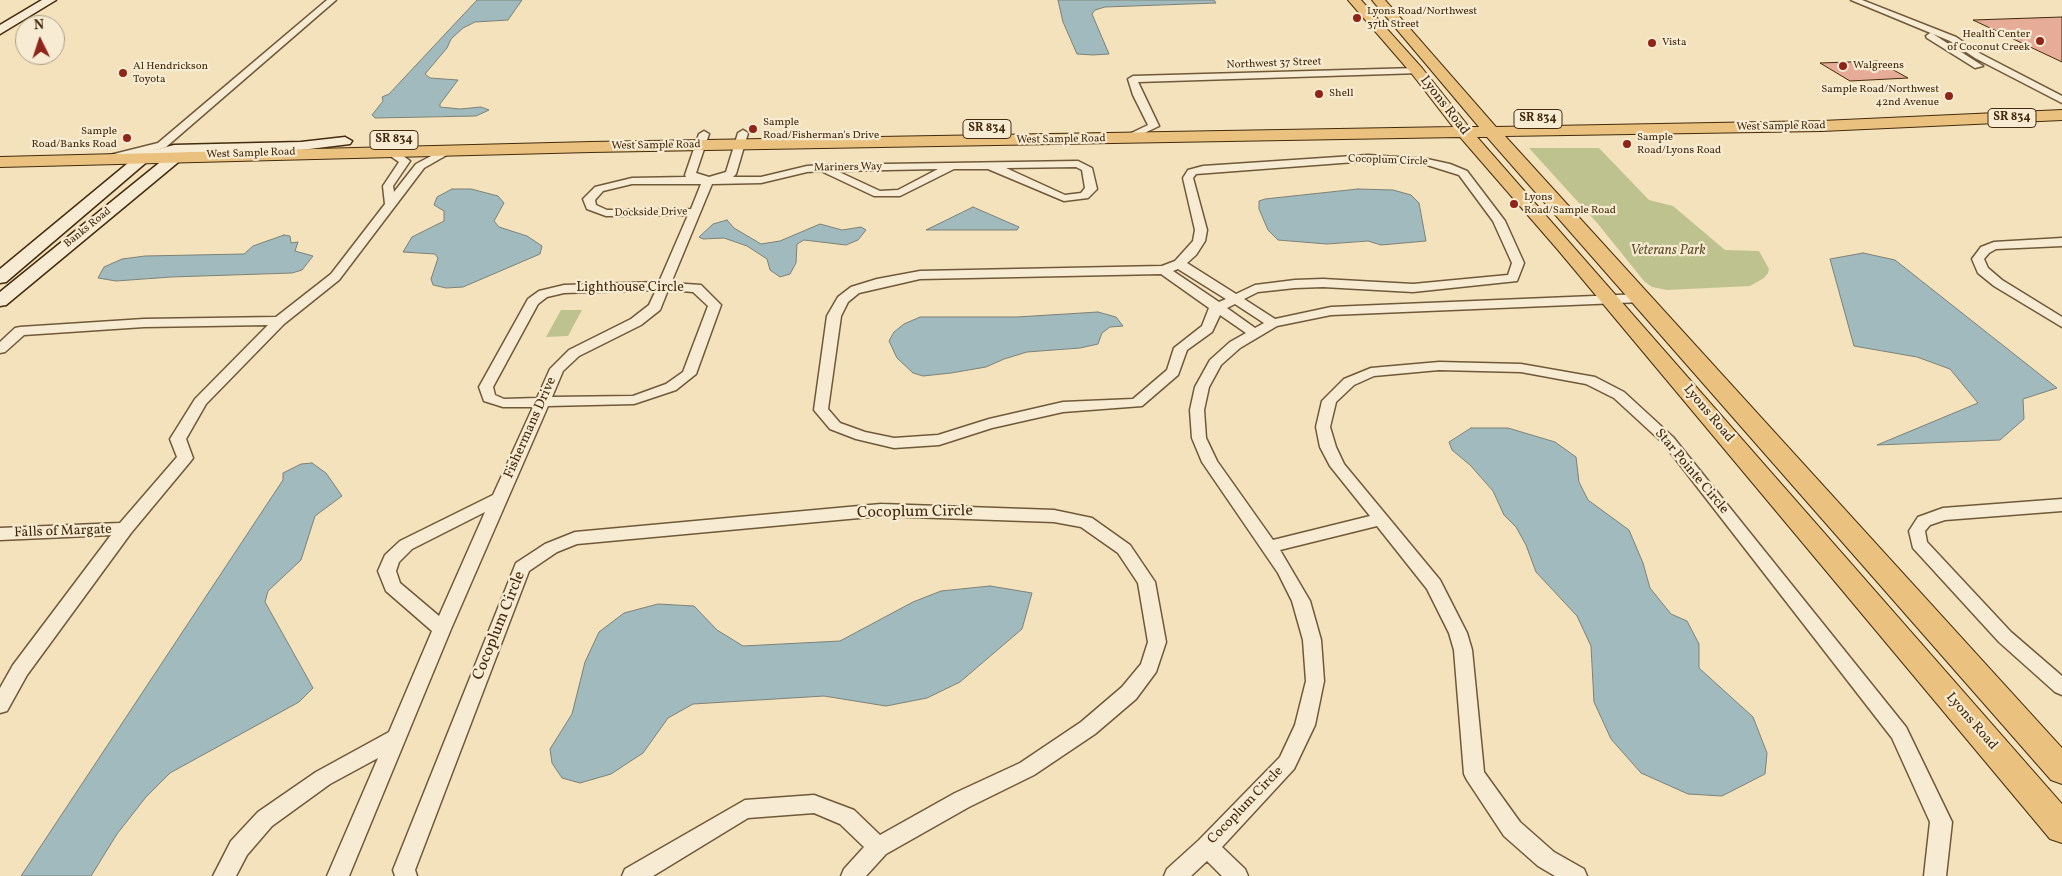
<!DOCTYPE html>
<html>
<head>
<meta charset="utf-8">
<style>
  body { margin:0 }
  #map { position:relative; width:2062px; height:876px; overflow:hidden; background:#f3e2bc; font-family:Vollkorn,serif }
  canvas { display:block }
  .north { position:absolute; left:15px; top:15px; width:50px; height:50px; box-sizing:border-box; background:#f7ecd3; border:1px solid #af9f84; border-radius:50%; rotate:356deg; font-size:14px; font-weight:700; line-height:20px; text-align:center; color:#442b0d }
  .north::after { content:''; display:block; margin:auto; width:18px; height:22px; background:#8f2418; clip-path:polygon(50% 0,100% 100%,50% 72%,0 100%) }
</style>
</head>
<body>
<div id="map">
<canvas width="2062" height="876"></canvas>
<div class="north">N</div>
</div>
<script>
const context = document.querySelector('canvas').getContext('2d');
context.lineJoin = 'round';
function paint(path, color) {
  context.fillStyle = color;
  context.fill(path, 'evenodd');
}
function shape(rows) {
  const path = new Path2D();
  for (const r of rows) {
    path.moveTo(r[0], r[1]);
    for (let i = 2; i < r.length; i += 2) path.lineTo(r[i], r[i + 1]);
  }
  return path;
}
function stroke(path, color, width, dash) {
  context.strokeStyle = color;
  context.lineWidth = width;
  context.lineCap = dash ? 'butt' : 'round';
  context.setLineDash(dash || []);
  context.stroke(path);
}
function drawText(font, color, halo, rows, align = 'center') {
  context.font = font + ' Vollkorn,serif';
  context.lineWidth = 4.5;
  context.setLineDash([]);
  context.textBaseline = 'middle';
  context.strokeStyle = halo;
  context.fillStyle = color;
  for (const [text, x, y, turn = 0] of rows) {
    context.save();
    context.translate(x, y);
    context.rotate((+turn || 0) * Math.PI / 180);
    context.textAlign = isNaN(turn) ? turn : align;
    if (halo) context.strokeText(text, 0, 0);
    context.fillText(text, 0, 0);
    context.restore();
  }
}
const green = shape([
  [1529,148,1599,148,1649,200,1673,206,1725,250,1759,251,1769,269,1768,273,1764,278,1750,286,1667,290,1652,287,1644,281,1598,224],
  [561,310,582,310,568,336,546,337]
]);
const water = shape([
  [477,0,522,0,508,20,475,22,463,28,451,39,447,48,425,74,430,78,458,80,440,104,440,107,460,109,481,107,489,110,476,116,375,118,372,115,383,101,382,97,389,94,477,0],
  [1058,0,1214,0,1216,3,1105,7,1095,10,1092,14,1109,54,1093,55,1077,54,1063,22,1058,0],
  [452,189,471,189,498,196,504,203,494,221,499,227,527,236,542,246,540,254,463,287,446,288,433,285,431,279,438,258,435,254,403,252,412,237,444,221,444,211,434,205,437,197,452,189],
  [1358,189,1393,190,1411,195,1419,203,1426,241,1381,245,1368,241,1327,244,1278,240,1268,230,1259,209,1259,201,1265,199,1358,189],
  [973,207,1019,227,1017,230,926,230,973,207],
  [727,220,734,228,761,244,780,241,820,224,842,230,861,227,866,230,858,240,846,245,804,240,797,244,796,263,790,274,780,277,770,270,767,259,747,246,724,238,703,239,699,237,713,224,727,220],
  [284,235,290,236,291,243,298,242,295,251,313,256,302,270,292,273,171,277,116,281,98,278,104,267,122,259,145,256,244,254,253,246,284,235],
  [1863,253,1895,260,2057,388,2023,399,2024,419,2000,440,1877,445,1978,403,1950,369,1917,357,1854,346,1830,259,1863,253],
  [1098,312,1116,317,1123,326,1110,327,1102,333,1098,344,1080,348,1027,352,1004,359,986,367,951,373,923,376,913,373,897,358,889,341,894,332,904,324,920,317,1017,317,1098,312],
  [1471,428,1508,428,1555,442,1576,457,1579,482,1588,500,1629,530,1643,563,1650,588,1671,614,1687,621,1699,644,1699,668,1753,717,1767,753,1765,774,1722,796,1688,794,1641,773,1611,739,1594,702,1591,646,1577,616,1536,572,1526,545,1516,527,1504,515,1493,491,1470,465,1452,450,1449,442,1471,428],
  [312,463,326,473,342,496,315,516,301,560,268,591,265,602,313,688,299,702,170,773,146,797,117,834,91,876,21,876,283,480,283,473,301,464,312,463],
  [990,586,1032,593,1022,629,960,682,927,698,886,706,824,696,693,704,668,718,643,753,611,774,580,783,562,778,552,763,550,749,572,714,585,662,599,632,624,613,658,604,694,606,717,630,743,646,840,641,913,602,941,591,990,586]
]);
const building = shape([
  [2062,17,2062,62,1973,20,2062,17],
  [1877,61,1908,78,1850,81,1820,63,1877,61]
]);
const street = shape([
  [327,0,336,0,166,147,143,154,110,159,110,155,158,143,327,0],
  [1851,0,1862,0,1956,37,1981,54,2062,96,2062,103,1975,58,1950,41,1851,0],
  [1930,33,1933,34,1983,66,1975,68,1927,38,1926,36,1930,33],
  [1417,68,1422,71,1420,73,1138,82,1159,126,1128,141,1119,139,1148,125,1133,95,1128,79,1133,76,1417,68],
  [743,130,748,133,736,174,733,177,761,177,807,166,822,165,1078,161,1092,168,1097,189,1088,198,1064,201,988,169,954,169,900,196,874,196,821,171,807,172,761,183,712,184,671,283,701,285,721,305,696,374,676,390,634,404,548,406,451,629,349,876,327,876,378,758,330,784,272,826,247,855,236,876,213,876,231,841,258,812,316,772,389,732,432,631,386,591,378,571,385,555,400,541,493,495,533,407,503,407,484,401,479,387,528,299,539,291,564,285,659,282,688,215,606,216,587,209,583,199,595,187,632,178,686,177,685,175,699,134,704,131,709,134,696,173,709,177,726,172,738,133,743,130],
  [1076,167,1082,170,1085,188,1081,193,1065,195,1006,168,1076,167],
  [938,169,898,190,880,191,837,171,938,169],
  [632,184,701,184,691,209,607,210,596,205,595,200,603,191,632,184],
  [656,290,649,305,631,319,569,350,550,369,537,398,504,399,495,395,493,387,538,304,547,297,564,293,656,290],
  [668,290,693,292,708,306,683,372,666,384,633,396,552,397,563,371,579,356,641,325,660,310,668,290],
  [485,512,439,616,400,583,396,571,399,562,412,549,485,512],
  [448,147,452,148,452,152,424,168,339,280,284,324,206,404,186,439,193,458,190,462,131,533,27,675,7,711,0,713,0,688,13,665,111,535,0,540,0,528,120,523,177,457,170,439,195,399,268,325,144,327,24,335,5,352,0,353,0,342,15,328,20,327,144,319,276,317,331,274,385,204,383,186,399,162,386,153,386,149,394,149,410,161,393,186,394,192,416,164,448,147],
  [1368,155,1427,159,1450,164,1467,171,1505,221,1524,263,1517,281,1413,292,1323,287,1295,288,1258,292,1244,299,1275,319,1331,307,1642,294,1648,298,1642,302,1331,315,1277,326,1240,348,1221,365,1209,387,1204,410,1206,438,1217,461,1273,540,1370,516,1330,466,1320,447,1316,427,1322,401,1344,379,1371,368,1439,362,1521,364,1595,377,1624,392,1673,437,1906,727,1952,822,1946,876,1924,876,1930,822,1892,738,1663,443,1614,398,1586,384,1521,372,1439,370,1374,376,1354,385,1336,402,1330,427,1336,447,1344,464,1440,580,1467,633,1472,650,1484,772,1520,822,1554,852,1584,869,1587,876,1555,876,1538,866,1504,836,1467,780,1464,774,1454,650,1449,633,1427,589,1377,526,1280,550,1310,601,1321,640,1324,681,1315,725,1294,769,1222,847,1245,869,1248,876,1222,876,1207,861,1191,876,1164,876,1167,869,1199,840,1280,757,1295,725,1306,681,1303,640,1292,601,1278,573,1202,462,1192,438,1190,410,1195,387,1210,360,1230,342,1246,333,1220,315,1212,332,1187,350,1178,375,1142,406,1063,412,992,428,939,445,894,448,856,439,830,429,814,410,827,316,838,297,851,287,877,279,920,271,1162,266,1175,261,1193,241,1195,230,1183,178,1188,170,1203,166,1368,155],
  [1368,161,1427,165,1459,175,1493,221,1512,263,1508,275,1413,284,1323,279,1295,280,1255,285,1236,294,1187,263,1196,255,1205,241,1207,230,1193,178,1196,174,1368,161],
  [1178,269,1226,299,1219,302,1173,271,1178,269],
  [1161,274,1209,308,1202,326,1174,348,1167,370,1133,399,1063,402,989,419,938,435,894,438,865,432,840,423,828,409,841,316,848,302,859,293,920,279,1161,274],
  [1235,304,1264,323,1255,328,1227,308,1235,304],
  [2062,238,2062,246,1996,249,1989,253,1984,259,1988,268,2002,280,2062,317,2062,327,1994,286,1978,273,1972,259,1981,247,1994,242,2062,238],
  [2062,499,2062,511,1945,520,1930,525,1925,531,1927,542,2011,632,2062,676,2062,695,2055,692,1999,642,1913,548,1909,531,1918,517,1943,508,2062,499],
  [881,504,1054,510,1092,518,1130,545,1155,582,1166,642,1156,672,1136,699,1095,734,1034,775,969,807,886,854,866,876,841,876,844,869,864,847,840,824,814,813,748,818,653,876,622,876,625,869,745,800,814,795,854,810,880,835,955,793,1020,763,1081,722,1122,687,1141,664,1148,642,1138,583,1118,553,1081,527,1054,522,881,516,577,544,557,552,529,571,415,870,417,876,395,876,393,870,516,563,545,544,575,532,881,504]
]);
const secondary = shape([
  [42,0,56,0,0,34,0,25,42,0],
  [345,137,352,141,350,144,301,150,183,153,184,156,182,159,6,305,0,306,0,292,169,155,149,160,6,282,0,283,0,269,139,154,174,145,301,142,345,137]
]);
const primary = shape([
  [1348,0,1361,0,1422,68,1469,127,1479,127,1372,0,1385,0,1496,127,1822,121,2062,110,2062,120,1822,131,1505,136,2062,748,2062,784,2051,780,1487,137,1477,137,2062,804,2062,843,2050,839,1558,250,1460,137,591,152,0,167,0,157,591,142,1453,127,1412,74,1348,0]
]);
const markers = [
  [1357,18,5,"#8f2418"],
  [2040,41,5,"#8f2418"],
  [1652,43,5,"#8f2418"],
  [1843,66,5,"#8f2418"],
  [123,73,5,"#8f2418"],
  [1319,94,5,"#8f2418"],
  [1949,96,5,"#8f2418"],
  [753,129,5,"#8f2418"],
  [127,138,5,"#8f2418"],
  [1627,144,5,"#8f2418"],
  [1514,204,5,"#8f2418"]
];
const farPoinames = [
  ["Lyons Road/Northwest",1367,12],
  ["37th Street",1367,25],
  ["Health Center",2030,35,"right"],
  ["of Coconut Creek",2030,48,"right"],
  ["Vista",1662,43],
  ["Walgreens",1853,66],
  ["Al Hendrickson",133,67],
  ["Toyota",133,80],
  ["Sample Road/Northwest",1939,90,"right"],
  ["42nd Avenue",1939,103,"right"],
  ["Shell",1329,94],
  ["Sample",763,123],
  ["Road/Fisherman's Drive",763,136],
  ["Sample",117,132,"right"],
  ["Road/Banks Road",117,145,"right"],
  ["Sample",1637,138],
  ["Road/Lyons Road",1637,151],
  ["Lyons",1524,198],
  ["Road/Sample Road",1524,211]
];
const farStreetnames = [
  ["Northwest 37 Street",1274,64,-2],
  ["West Sample Road",1781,127,-1],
  ["West Sample Road",1061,140,-1],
  ["West Sample Road",656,146,-1],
  ["West Sample Road",251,154,-2],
  ["Cocoplum Circle",1388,161,2],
  ["Mariners Way",848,168,-1],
  ["Dockside Drive",651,213,-1],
  ["Banks Road",88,228,-39]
];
const shields = [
  [2012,118,48],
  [1538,119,48],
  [987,129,48],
  [394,140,48]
];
const shieldNames = [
  ["SR 834",2012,118],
  ["SR 834",1538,119],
  ["SR 834",987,129],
  ["SR 834",394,140]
];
const streetNames = [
  ["Lyons Road",1444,106,52],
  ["Lighthouse Circle",630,288],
  ["Lyons Road",1708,414,50],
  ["Fishermans Drive",531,428,-66],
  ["Star Pointe Circle",1691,472,50],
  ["Falls of Margate",63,532,-2],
  ["Lyons Road",1971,722,49],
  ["Cocoplum Circle",1246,806,-46]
];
const parkNames = [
  ["Veterans Park",1668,251]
];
const nearStreetnames = [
  ["Cocoplum Circle",915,513,-1],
  ["Cocoplum Circle",500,626,-68]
];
paint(green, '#bec28e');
paint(water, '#a1babd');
stroke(water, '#7c8177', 1);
paint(building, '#e7ac98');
stroke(building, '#442b0d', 1);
stroke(street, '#705939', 3);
stroke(secondary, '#442b0d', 3);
stroke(primary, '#442b0d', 2);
paint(street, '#f7ecd3');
paint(secondary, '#f7ecd3');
paint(primary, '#eac17e');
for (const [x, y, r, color] of markers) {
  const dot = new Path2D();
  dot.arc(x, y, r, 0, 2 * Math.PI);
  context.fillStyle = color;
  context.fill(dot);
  stroke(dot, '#f7ecd3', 2);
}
drawText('11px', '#442b0d', '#f7ecd3', farPoinames, 'left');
drawText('11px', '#442b0d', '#f7ecd3', farStreetnames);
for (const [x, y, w] of shields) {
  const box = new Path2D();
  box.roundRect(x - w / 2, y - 9.5, w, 19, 4);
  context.fillStyle = '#f7ecd3';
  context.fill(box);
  stroke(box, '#442b0d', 1);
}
drawText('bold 12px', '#442b0d', null, shieldNames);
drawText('14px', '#442b0d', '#f7ecd3', streetNames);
drawText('italic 14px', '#62512d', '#f7ecd3', parkNames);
drawText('16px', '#442b0d', '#f7ecd3', nearStreetnames);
</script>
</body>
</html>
